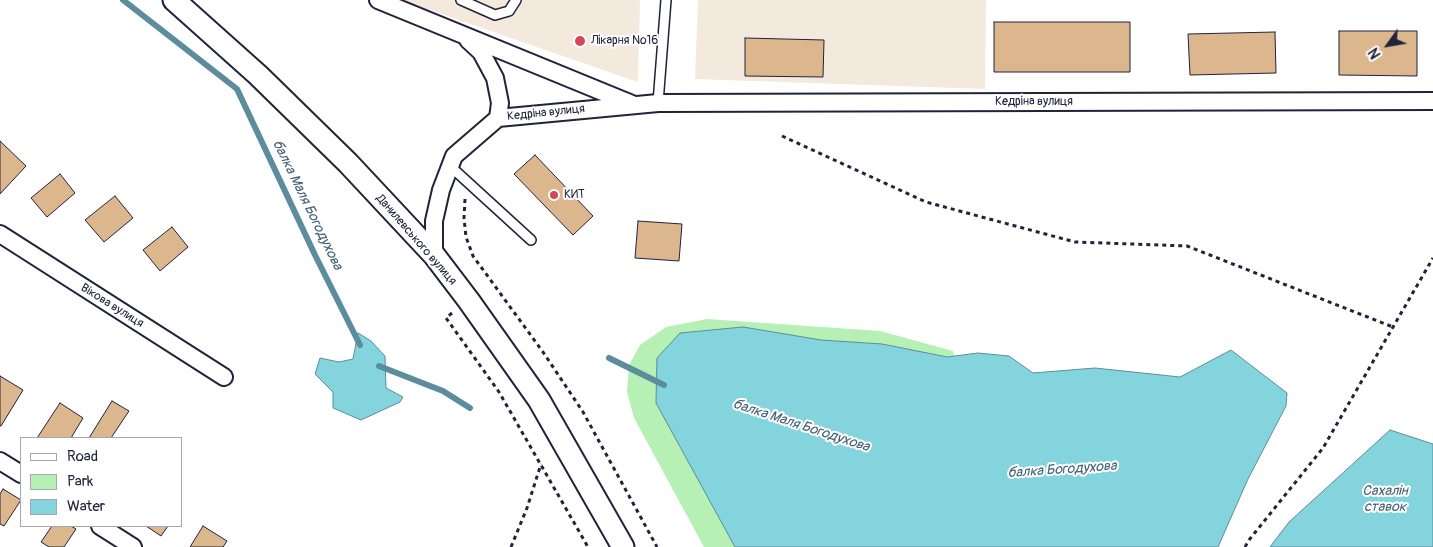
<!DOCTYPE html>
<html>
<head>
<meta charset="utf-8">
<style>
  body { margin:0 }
  #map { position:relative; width:1433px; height:547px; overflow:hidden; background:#fff; font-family:Pangolin,sans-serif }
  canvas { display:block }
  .legend { position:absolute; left:20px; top:437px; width:162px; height:90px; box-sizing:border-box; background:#fff; border:1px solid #a7a7b1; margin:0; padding:6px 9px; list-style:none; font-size:15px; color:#22223b }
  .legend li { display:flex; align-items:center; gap:10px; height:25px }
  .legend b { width:25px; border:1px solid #a7a7b1 }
  .north { position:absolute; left:1363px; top:20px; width:50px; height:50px; -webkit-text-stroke:4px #fff; paint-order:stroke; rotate:238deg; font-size:14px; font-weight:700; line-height:20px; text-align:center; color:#22223b }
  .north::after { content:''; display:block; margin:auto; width:18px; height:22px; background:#22223b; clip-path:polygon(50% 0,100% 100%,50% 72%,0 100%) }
</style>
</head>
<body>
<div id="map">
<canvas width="1433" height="547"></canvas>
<ul class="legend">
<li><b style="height:6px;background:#fff"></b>Road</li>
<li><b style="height:14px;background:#b6f0b4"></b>Park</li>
<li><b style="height:14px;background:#83d4dd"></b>Water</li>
</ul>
<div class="north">N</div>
</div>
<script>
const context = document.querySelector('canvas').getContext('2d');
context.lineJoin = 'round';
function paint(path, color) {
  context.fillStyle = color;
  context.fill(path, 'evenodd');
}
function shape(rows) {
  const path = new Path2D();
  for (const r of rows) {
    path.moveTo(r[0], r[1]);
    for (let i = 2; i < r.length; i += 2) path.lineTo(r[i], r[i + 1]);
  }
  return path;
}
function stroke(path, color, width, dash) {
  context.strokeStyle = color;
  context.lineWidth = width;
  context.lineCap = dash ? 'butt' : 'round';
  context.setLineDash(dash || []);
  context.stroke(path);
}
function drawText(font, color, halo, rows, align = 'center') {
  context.font = font + ' Pangolin,sans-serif';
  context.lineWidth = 4;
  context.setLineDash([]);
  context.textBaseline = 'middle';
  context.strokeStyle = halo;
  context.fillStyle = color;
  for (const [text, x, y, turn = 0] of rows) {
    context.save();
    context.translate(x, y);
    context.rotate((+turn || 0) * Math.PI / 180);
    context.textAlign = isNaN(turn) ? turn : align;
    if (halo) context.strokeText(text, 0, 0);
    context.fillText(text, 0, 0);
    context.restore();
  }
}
const built = shape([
  [401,0,640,0,638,82],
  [698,0,986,0,985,89,695,79]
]);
const green = shape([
  [707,319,880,331,953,351,958,374,842,547,704,547,634,418,627,392,629,365,640,345,666,327]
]);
const water = shape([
  [743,327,821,340,882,344,947,357,978,353,1009,356,1033,373,1095,368,1180,377,1231,350,1287,393,1286,406,1248,479,1218,547,735,547,656,403,657,358,680,333,743,327],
  [358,333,371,341,385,356,386,388,403,397,400,402,361,420,333,408,333,392,315,374,320,358,339,362,353,359,358,333],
  [1390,430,1433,444,1433,547,1270,547,1289,522,1390,430]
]);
const stream = shape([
  [123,0,237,89,315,255,360,345],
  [609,358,664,385],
  [379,366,443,391,470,408]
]);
const building = shape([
  [994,22,1130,22,1130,72,994,72,994,22],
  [1339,31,1417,31,1417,76,1339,75,1339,31],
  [1275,32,1276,73,1190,75,1188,34,1275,32],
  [745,38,824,40,823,77,745,76,745,38],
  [0,141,26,166,0,194,0,141],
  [535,155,593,216,573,235,514,174,535,155],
  [60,174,75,193,47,217,31,198,60,174],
  [115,196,133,218,104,242,85,220,115,196],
  [638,221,682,224,679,261,635,258,638,221],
  [172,227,188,247,160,271,143,250,172,227],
  [0,376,23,390,1,426,0,426,0,376],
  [112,401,129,411,111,438,89,438,112,401],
  [60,403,83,418,71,438,37,438,60,403],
  [3,489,21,500,4,526,0,524,0,494,3,489],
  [52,526,71,526,76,529,64,547,49,547,41,542,52,526],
  [146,526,168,526,161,536,146,526],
  [203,526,227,541,223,547,190,547,203,526]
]);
const path = shape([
  [782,136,926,202,1075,242,1187,246,1393,327],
  [465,199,464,218,466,237,473,256,543,352,583,412,657,547],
  [452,313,446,318,499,392,588,547],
  [511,547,527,508,541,464],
  [1245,547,1249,540,1323,448,1433,258]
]);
const service = shape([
  [461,0,495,15,509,11,516,0],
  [658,103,666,0],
  [450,166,531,240]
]);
const minor = shape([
  [378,0,632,104],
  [468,40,481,52,495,78,500,103,498,118],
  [0,234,224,377],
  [434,255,434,221,441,190,454,156,498,118,658,103,1433,101],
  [0,461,21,474],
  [100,526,133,547]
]);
const tertiary = shape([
  [174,0,258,75,348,163,434,255,469,301,539,400,623,547]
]);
const markers = [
  [580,41,6,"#d1495b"],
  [554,195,5,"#d1495b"]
];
const poiNames = [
  ["Лікарня №16",591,41],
  ["КИТ",564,195]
];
const streetNames = [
  ["Кедріна вулиця",1034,102],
  ["Кедріна вулиця",546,113,-6],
  ["Данилевського вулиця",416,240,49],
  ["Вікова вулиця",112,306,32]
];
const waterNames = [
  ["балка Маля Богодухова",307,205,64],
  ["балка Маля Богодухова",801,426,18],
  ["балка Богодухова",1062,470,-4],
  ["Сахалін",1385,491],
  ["ставок",1385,507]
];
paint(built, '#f4e9dd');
paint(green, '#b6f0b4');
paint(water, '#83d4dd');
stroke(water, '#5c8d9c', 1);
stroke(stream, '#5c8d9c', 6);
paint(building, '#dcb78d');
stroke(building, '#22223b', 1);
stroke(service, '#22223b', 12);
stroke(minor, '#22223b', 20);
stroke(tertiary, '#22223b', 25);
stroke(path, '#22223b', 3, [4, 4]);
stroke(service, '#fff', 9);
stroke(minor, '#fff', 16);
stroke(tertiary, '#fff', 21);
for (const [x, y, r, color] of markers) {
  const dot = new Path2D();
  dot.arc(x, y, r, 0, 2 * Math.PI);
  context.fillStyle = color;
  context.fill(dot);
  stroke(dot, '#fff', 2);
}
drawText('12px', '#22223b', '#fff', poiNames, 'left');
drawText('12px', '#22223b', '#fff', streetNames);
drawText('italic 14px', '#446074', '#fff', waterNames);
</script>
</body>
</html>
